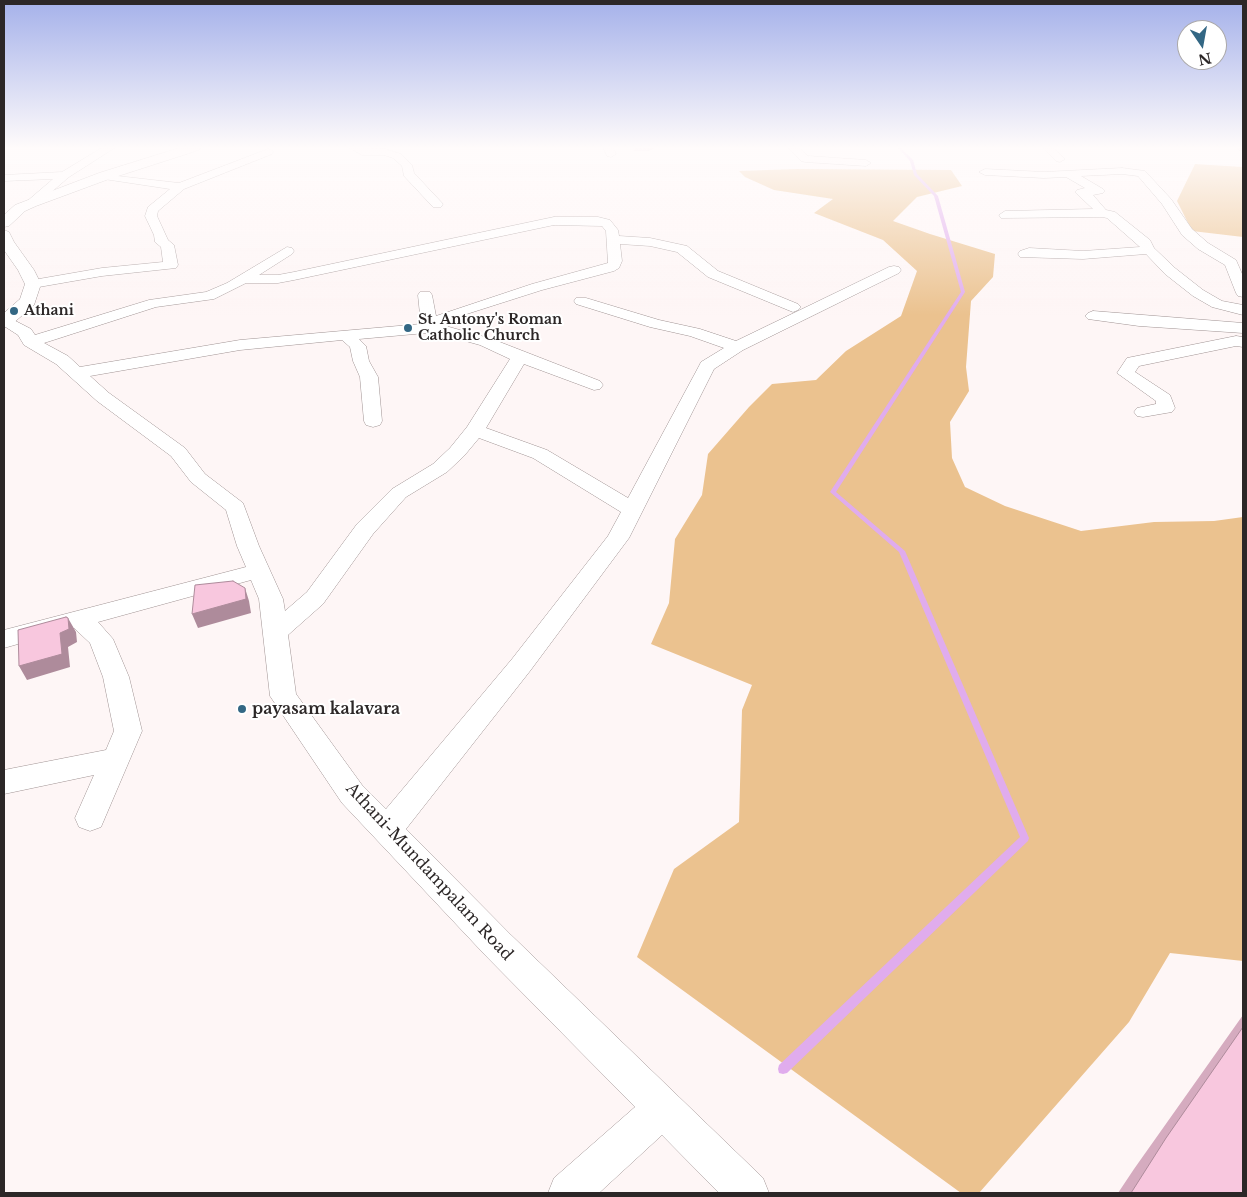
<!DOCTYPE html>
<html>
<head>
<meta charset="utf-8">
<style>
  body { margin:0 }
  #map { position:relative; width:1247px; height:1197px; overflow:hidden; background:#fef6f6; font-family:"Libre Baskerville",serif }
  canvas { display:block }
  .frame { position:absolute; inset:0; border:5px solid #2c2727; pointer-events:none }
  .north { position:absolute; left:1177px; top:20px; width:50px; height:50px; box-sizing:border-box; background:#fff; border:1px solid #aba9a9; border-radius:50%; rotate:168deg; font-size:14px; font-weight:700; line-height:20px; text-align:center; color:#2c2727 }
  .north::after { content:''; display:block; margin:auto; width:18px; height:22px; background:#336784; clip-path:polygon(50% 0,100% 100%,50% 72%,0 100%) }
</style>
</head>
<body>
<div id="map">
<canvas width="1247" height="1197"></canvas>
<div class="frame"></div>
<div class="north">N</div>
</div>
<script>
const context = document.querySelector('canvas').getContext('2d');
context.lineJoin = 'round';
function paint(path, color) {
  context.fillStyle = color;
  context.fill(path, 'evenodd');
}
function shape(rows) {
  const path = new Path2D();
  for (const r of rows) {
    path.moveTo(r[0], r[1]);
    for (let i = 2; i < r.length; i += 2) path.lineTo(r[i], r[i + 1]);
  }
  return path;
}
function stroke(path, color, width, dash) {
  context.strokeStyle = color;
  context.lineWidth = width;
  context.lineCap = dash ? 'butt' : 'round';
  context.setLineDash(dash || []);
  context.stroke(path);
}
function drawText(font, color, halo, rows, align = 'center') {
  context.font = font + ' "Libre Baskerville",serif';
  context.lineWidth = 4;
  context.setLineDash([]);
  context.textBaseline = 'middle';
  context.strokeStyle = halo;
  context.fillStyle = color;
  for (const [text, x, y, turn = 0] of rows) {
    context.save();
    context.translate(x, y);
    context.rotate((+turn || 0) * Math.PI / 180);
    context.textAlign = isNaN(turn) ? turn : align;
    if (halo) context.strokeText(text, 0, 0);
    context.fillText(text, 0, 0);
    context.restore();
  }
}
const green = shape([
  [1195,164,1243,167,1243,237,1192,231,1177,201],
  [797,169,951,170,962,186,917,197,893,221,930,234,995,254,993,277,971,301,966,367,969,391,950,422,952,458,965,487,1005,506,1081,531,1154,522,1214,521,1243,517,1243,961,1170,953,1129,1022,979,1193,961,1193,637,957,674,869,739,822,742,710,752,685,651,644,669,603,675,539,702,495,708,454,749,407,772,384,816,380,846,351,901,316,917,271,883,240,814,213,833,199,774,190,745,177,739,171]
]);
const stream = shape([
  [897,147,900,147,913,160,917,174,938,196,965,292,836,492,905,551,1029,838,1028,841,787,1073,783,1074,779,1073,778,1069,779,1065,1020,837,899,552,830,492,961,292,934,196,914,175,910,161,897,147]
]);
const minor = shape([
  [103,147,116,147,69,177,35,206,31,207,25,203,53,179,4,181,4,175,62,172,103,147],
  [348,147,385,149,401,154,412,165,414,173,443,204,441,207,433,207,404,176,402,166,393,158,384,155,362,155,348,147],
  [603,147,613,147,616,154,611,157,607,156,603,147],
  [787,147,798,147,808,156,866,160,871,163,866,166,805,162,801,161,787,147],
  [1042,147,1053,147,1065,159,1060,162,1056,161,1042,147],
  [1237,147,1243,147,1243,151,1239,150,1237,147],
  [268,149,272,150,273,152,272,154,184,189,158,211,157,216,168,240,174,245,178,265,176,268,102,276,33,288,28,287,26,284,28,281,33,280,102,268,163,262,161,247,155,242,154,235,145,216,148,207,170,189,104,179,100,178,98,176,100,174,179,183,268,149],
  [1122,168,1145,171,1171,199,1192,229,1208,243,1236,260,1243,276,1243,297,1238,296,1236,293,1225,265,1198,249,1182,235,1162,204,1138,176,1122,174,1081,176,1103,189,1105,191,1103,193,1093,195,1106,210,1115,212,1150,240,1154,248,1175,268,1203,290,1222,301,1243,305,1243,315,1212,307,1193,296,1165,274,1146,254,1083,259,1020,257,1018,254,1020,251,1029,248,1083,251,1140,247,1107,218,1102,217,1001,218,999,215,1005,211,1093,209,1075,192,1077,190,1085,188,1066,177,1044,178,985,175,979,172,985,169,1044,172,1122,168],
  [554,217,598,217,610,220,618,230,619,236,650,238,687,246,718,271,798,304,801,307,798,310,793,312,788,310,708,277,677,252,650,246,620,244,622,261,619,268,614,271,542,290,451,319,442,325,492,339,600,381,603,385,600,389,594,390,524,364,486,428,547,450,628,498,699,366,701,362,724,348,690,336,650,327,576,304,574,301,576,298,586,298,659,320,700,329,736,341,889,267,894,266,899,267,901,270,899,273,743,350,714,369,629,538,530,671,406,829,510,934,763,1178,769,1193,719,1193,662,1135,599,1193,548,1193,554,1178,635,1107,486,956,342,803,270,696,259,599,251,580,98,622,113,639,129,677,142,731,101,827,90,831,79,827,75,818,94,775,4,794,4,770,106,750,114,731,103,677,90,643,74,628,4,648,4,630,246,567,237,546,226,510,191,482,171,456,97,401,56,364,24,345,18,335,4,326,4,315,31,329,35,335,149,300,206,292,227,283,287,247,292,248,294,251,292,254,259,275,278,275,294,272,554,217],
  [554,225,602,226,606,231,608,263,532,284,436,316,432,295,430,292,420,292,418,295,421,324,240,340,80,367,68,356,44,343,156,307,214,299,246,283,278,283,294,280,554,225],
  [426,333,444,335,480,345,510,359,467,427,450,448,433,464,392,489,357,524,307,592,285,611,283,599,259,546,243,503,205,474,185,448,109,393,90,376,240,350,342,340,350,347,353,361,360,377,364,421,366,425,373,427,380,425,382,421,378,377,369,361,366,346,359,339,426,333],
  [479,438,533,458,621,512,608,536,512,659,386,809,362,785,296,694,288,635,323,604,373,534,406,497,447,472,464,456,479,438],
  [1093,311,1243,323,1243,333,1139,326,1088,319,1085,316,1088,313,1093,311],
  [1236,336,1243,337,1243,347,1236,346,1139,366,1135,372,1170,395,1175,408,1172,412,1166,413,1143,417,1137,416,1134,412,1137,408,1156,404,1156,401,1117,373,1127,358,1236,336]
]);
const major = shape([
  [182,147,201,147,199,150,109,179,36,206,25,211,9,226,4,227,4,215,15,205,99,173,182,147],
  [4,230,9,232,14,242,34,270,41,284,34,305,10,326,4,327,4,313,20,299,25,284,18,270,4,250,4,230]
]);
const wall = shape([
  [632,147,656,147,648,151,634,151],
  [1243,1015,1243,1193,1118,1193,1134,1169]
]);
const shadedWall = shape([
  [648,147,656,147,648,151],
  [245,588,249,601,251,613,198,628,192,614],
  [68,618,76,632,77,642,68,647,70,667,27,680,19,666,60,633]
]);
const building = shape([
  [233,581,245,588,246,599,192,614,195,585,233,581],
  [66,617,68,618,69,629,60,633,62,654,19,666,18,630,66,617],
  [1243,1027,1243,1193,1131,1193,1166,1138,1243,1027]
]);
const markers = [
  [14,311,5,"#336784"],
  [408,328,5,"#336784"],
  [242,709,5,"#336784"]
];
const farPoinames = [
  ["Athani",24,311],
  ["St. Antony's Roman",418,320],
  ["Catholic Church",418,336]
];
const poiNames = [
  ["payasam kalavara",252,709]
];
const streetNames = [
  ["Athani-Mundampalam Road",429,872,47]
];
paint(green, '#ebc28f');
paint(stream, '#e0aced');
stroke(minor, '#a09393', 1);
stroke(major, '#a09393', 1);
paint(minor, '#fff');
paint(major, '#fff');
paint(wall, '#d5abbf');
paint(shadedWall, '#ae8b9b');
paint(building, '#f8c7de');
stroke(building, '#ae8b9b', 1);
const sky = context.createLinearGradient(0, 0, 0, 315);
sky.addColorStop(0, '#a5b1ea');
sky.addColorStop(0.47, '#fffbfb');
sky.addColorStop(1, '#fffbfb00');
context.fillStyle = sky;
context.fillRect(0, 0, 1247, 315);
for (const [x, y, r, color] of markers) {
  const dot = new Path2D();
  dot.arc(x, y, r, 0, 2 * Math.PI);
  context.fillStyle = color;
  context.fill(dot);
  stroke(dot, '#fff', 2);
}
drawText('bold 14px', '#2c2727', '#fff', farPoinames, 'left');
drawText('bold 16px', '#2c2727', '#fff', poiNames, 'left');
drawText('16px', '#2c2727', '#fff', streetNames);
</script>
</body>
</html>
